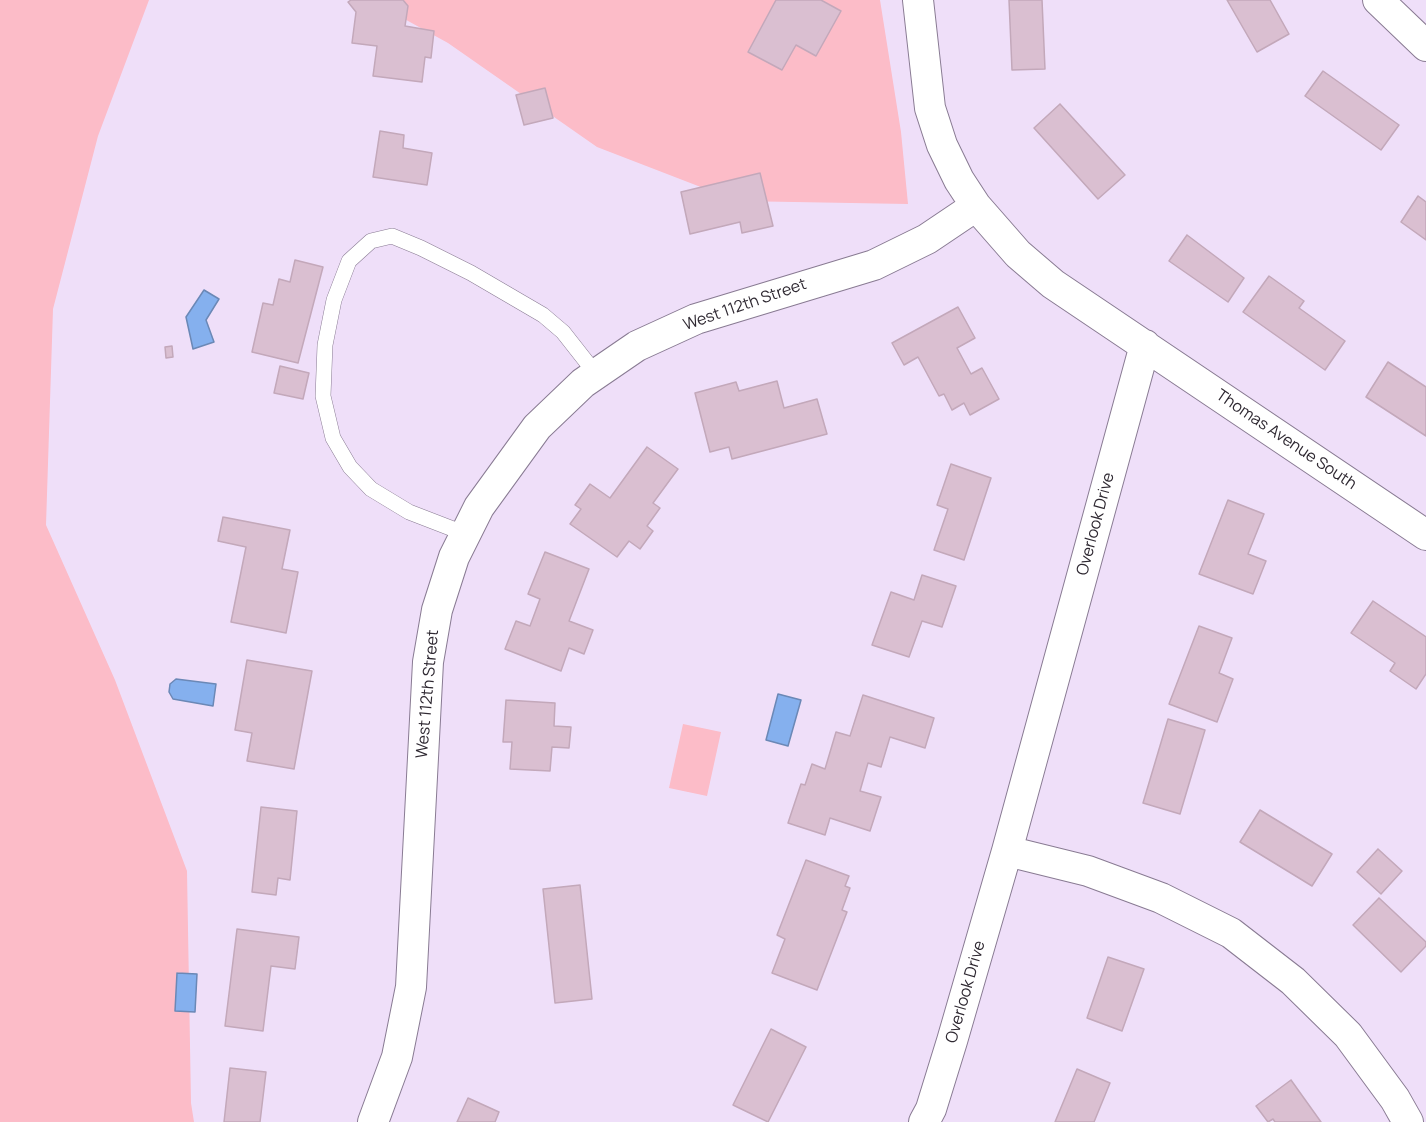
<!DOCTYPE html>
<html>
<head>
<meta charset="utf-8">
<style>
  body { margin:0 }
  canvas { display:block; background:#efdff9 }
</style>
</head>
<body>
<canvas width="1426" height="1122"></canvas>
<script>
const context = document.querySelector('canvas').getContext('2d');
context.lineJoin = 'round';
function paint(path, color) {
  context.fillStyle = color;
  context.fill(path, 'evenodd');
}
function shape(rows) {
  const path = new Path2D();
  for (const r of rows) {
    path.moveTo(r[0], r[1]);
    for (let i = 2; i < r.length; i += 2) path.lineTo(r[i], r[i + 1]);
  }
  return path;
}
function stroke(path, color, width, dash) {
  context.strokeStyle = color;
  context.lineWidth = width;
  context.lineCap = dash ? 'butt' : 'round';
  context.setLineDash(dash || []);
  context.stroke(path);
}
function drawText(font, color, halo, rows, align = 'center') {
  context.font = font + ' Manrope,sans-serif';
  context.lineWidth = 6;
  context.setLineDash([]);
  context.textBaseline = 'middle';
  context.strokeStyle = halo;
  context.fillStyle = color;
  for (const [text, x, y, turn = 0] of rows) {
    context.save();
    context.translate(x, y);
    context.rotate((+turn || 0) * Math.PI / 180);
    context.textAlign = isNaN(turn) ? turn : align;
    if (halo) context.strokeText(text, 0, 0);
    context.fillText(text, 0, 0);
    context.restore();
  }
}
const green = shape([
  [0,0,149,0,98,136,53,309,46,525,115,680,187,871,191,1103,194,1122,0,1122],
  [370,0,880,0,901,132,908,204,737,201,597,147,448,43],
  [683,724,721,732,707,796,669,788]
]);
const water = shape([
  [204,290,219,299,206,320,214,342,193,349,186,317,204,290],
  [176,679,216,684,213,706,173,699,169,692,170,684,176,679],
  [778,694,801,700,788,746,766,740,778,694],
  [177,973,197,974,195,1012,175,1011,177,973]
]);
const building = shape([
  [351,0,403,0,408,6,405,26,434,31,431,58,425,57,422,82,373,76,377,46,352,43,356,12,348,2,351,0],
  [776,0,821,0,841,11,816,56,796,45,782,70,748,52,776,0],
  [1009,0,1042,0,1045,69,1012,70,1009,0],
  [1227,0,1270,0,1289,34,1257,52,1227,0],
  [1323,71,1399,125,1381,150,1305,96,1323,71],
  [545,88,553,118,524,125,516,95,545,88],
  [1060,104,1125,175,1098,199,1034,128,1060,104],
  [380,131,404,135,403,148,432,153,427,185,373,177,380,131],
  [760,173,773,226,742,233,740,222,690,234,681,192,760,173],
  [1418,196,1426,202,1426,240,1401,222,1418,196],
  [1187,235,1244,278,1228,302,1169,261,1187,235],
  [295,260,323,267,298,363,252,352,263,303,273,305,279,279,290,282,295,260],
  [1269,276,1304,301,1299,308,1345,341,1325,370,1243,312,1269,276],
  [958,307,975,338,957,348,971,374,982,368,999,399,970,415,964,403,952,410,944,394,939,396,918,357,904,365,892,343,958,307],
  [172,346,173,357,166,358,165,347,172,346],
  [1388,362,1426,387,1426,436,1366,397,1388,362],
  [280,366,309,373,303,399,274,393,280,366],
  [777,381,784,408,817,399,827,434,732,459,729,447,710,452,695,393,736,382,739,391,777,381],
  [647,447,678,469,653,503,660,508,647,526,653,531,640,549,629,541,617,557,570,524,581,509,575,505,590,484,610,498,647,447],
  [951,464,991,478,964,560,934,550,948,509,937,505,951,464],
  [1228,500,1264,514,1248,554,1266,561,1253,594,1199,574,1228,500],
  [223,517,290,530,282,569,298,572,286,633,231,622,246,547,218,541,223,517],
  [545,552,589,569,569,621,593,630,584,654,569,648,561,671,505,649,516,621,530,626,540,599,528,594,545,552],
  [922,575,956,586,942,627,922,621,909,657,872,645,891,592,914,600,922,575],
  [1373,601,1426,637,1426,674,1416,689,1390,671,1395,663,1351,633,1373,601],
  [1199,626,1232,638,1219,673,1233,679,1217,722,1169,704,1199,626],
  [247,660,312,671,294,769,247,761,252,733,235,730,247,660],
  [863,695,934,718,925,748,890,737,881,767,868,763,860,791,881,797,870,831,830,818,825,835,788,823,801,784,805,785,812,764,825,769,836,732,850,736,863,695],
  [506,700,555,703,554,726,571,727,569,748,552,747,550,771,510,769,512,742,503,742,506,700],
  [1168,719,1205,730,1180,814,1143,803,1168,719],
  [261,807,297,811,290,880,278,878,276,895,252,892,261,807],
  [1260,810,1332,854,1312,886,1240,842,1260,810],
  [1378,849,1402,871,1381,894,1357,872,1378,849],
  [806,860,849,876,845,886,850,888,842,910,847,912,817,990,772,973,785,939,777,935,806,860],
  [580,885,592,999,555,1003,543,889,580,885],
  [1379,898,1426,942,1426,946,1401,972,1353,925,1379,898],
  [237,929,299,937,295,969,271,966,263,1031,225,1026,237,929],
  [1108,957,1144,969,1122,1031,1087,1018,1108,957],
  [771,1029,806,1047,768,1122,733,1105,771,1029],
  [230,1068,266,1072,260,1122,224,1122,230,1068],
  [1077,1069,1110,1083,1094,1122,1055,1122,1077,1069],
  [1291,1080,1321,1122,1275,1122,1273,1119,1268,1122,1256,1106,1291,1080],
  [468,1098,499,1112,495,1122,457,1122,468,1098]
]);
const lane = shape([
  [466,534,409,512,371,489,350,467,333,438,323,396,325,345,334,300,349,261,371,241,392,236,421,248,471,273,543,315,563,332,596,374]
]);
const street = shape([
  [918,0,930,108,942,145,959,180,976,206,1018,254,1053,284,1426,535],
  [1378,0,1426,46],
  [1007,851,1088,871,1161,898,1231,933,1293,981,1348,1035,1395,1099,1408,1122],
  [373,1122,397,1057,411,987,428,662,437,610,454,557,479,507,537,427,583,383,637,346,696,319,874,265,927,239,976,206],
  [924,1122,931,1109,952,1041,1007,851,1145,345]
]);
const streetNames = [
  ["West 112th Street",745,305,-19],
  ["Thomas Avenue South",1286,440,34],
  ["Overlook Drive",1096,524,-75],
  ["West 112th Street",428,694,-85],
  ["Overlook Drive",966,992,-74]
];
paint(green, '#fcbcc8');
paint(water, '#85b0ee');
stroke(water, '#6b88b6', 1.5);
paint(building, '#dabfd1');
stroke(building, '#c3a8ba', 1.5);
stroke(lane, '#897b93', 16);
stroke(street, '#897b93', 32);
stroke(lane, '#fff', 15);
stroke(street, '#fff', 30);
drawText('16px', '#2f2932', '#fff', streetNames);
</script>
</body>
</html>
